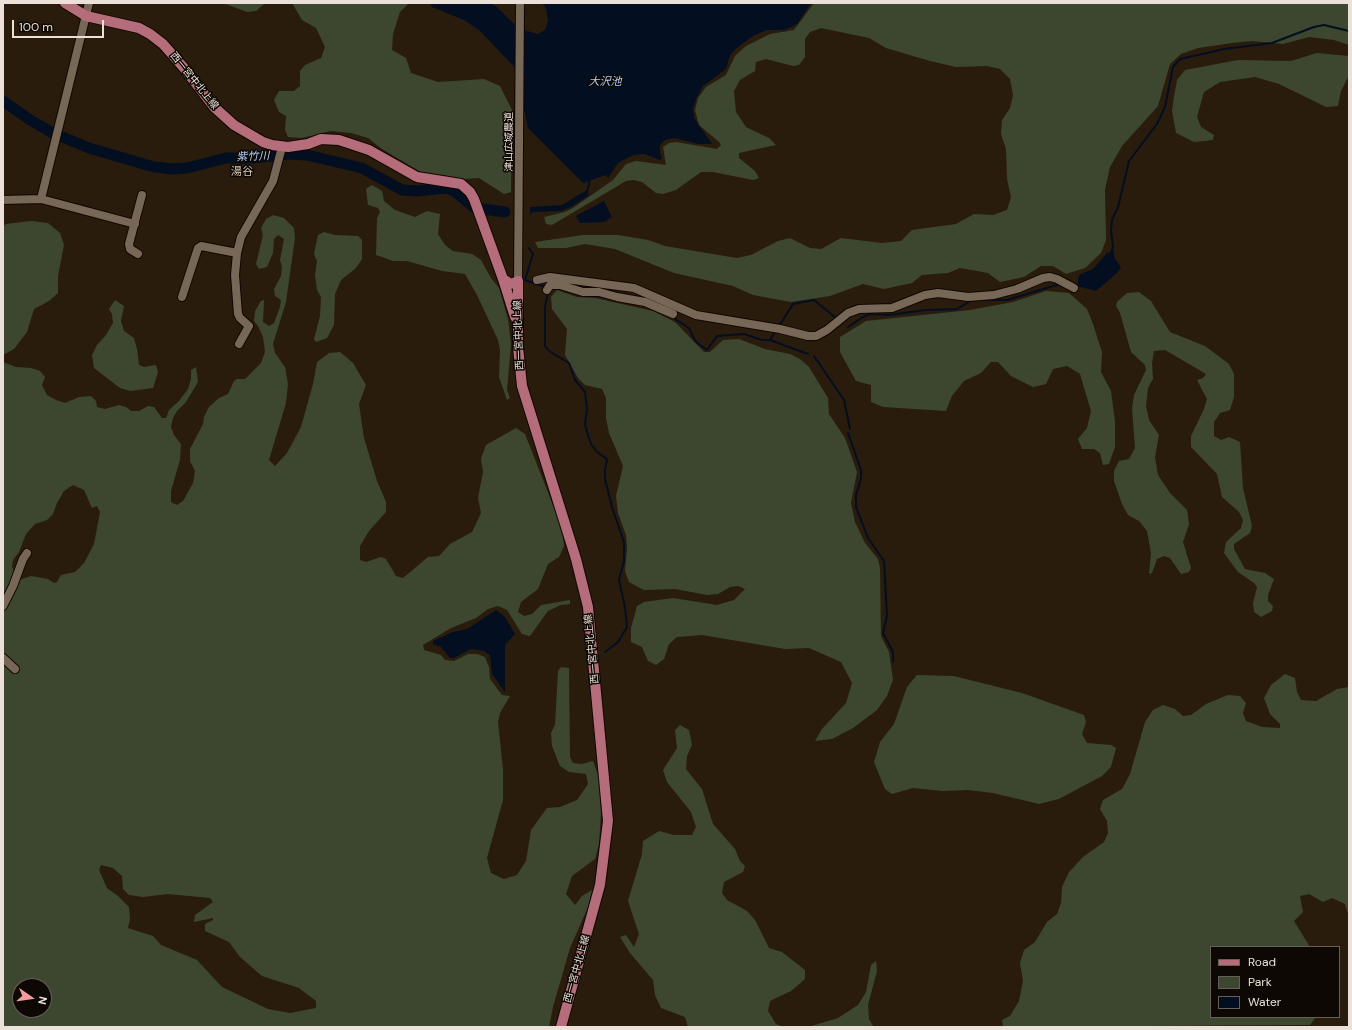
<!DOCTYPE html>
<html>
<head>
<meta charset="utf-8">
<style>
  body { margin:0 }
  #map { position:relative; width:1352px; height:1030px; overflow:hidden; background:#291c0d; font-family:"DM Sans",sans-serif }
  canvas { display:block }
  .frame { position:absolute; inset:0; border:4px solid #ebe1d8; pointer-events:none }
  .legend { position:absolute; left:1210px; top:946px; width:130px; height:72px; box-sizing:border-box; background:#0d0803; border:1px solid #665f58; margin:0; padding:5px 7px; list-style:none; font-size:12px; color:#ebe1d8 }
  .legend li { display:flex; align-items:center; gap:8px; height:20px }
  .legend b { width:20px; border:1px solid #665f58 }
  .north { position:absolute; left:12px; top:978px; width:40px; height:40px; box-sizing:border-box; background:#0d0803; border:1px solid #665f58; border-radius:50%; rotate:103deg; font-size:11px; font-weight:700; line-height:16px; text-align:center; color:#ebe1d8 }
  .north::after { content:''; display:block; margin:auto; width:14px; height:18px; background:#f59b9e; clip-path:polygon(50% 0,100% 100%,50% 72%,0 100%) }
  .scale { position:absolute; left:12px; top:20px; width:92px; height:18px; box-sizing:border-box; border:2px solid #ebe1d8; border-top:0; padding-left:5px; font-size:12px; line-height:14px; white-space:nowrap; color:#ebe1d8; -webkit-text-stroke:3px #0d0803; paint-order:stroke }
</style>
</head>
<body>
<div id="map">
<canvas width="1352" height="1030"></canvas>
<div class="frame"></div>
<ul class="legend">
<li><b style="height:5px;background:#b56d7b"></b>Road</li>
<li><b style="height:11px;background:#3d4730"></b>Park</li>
<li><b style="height:11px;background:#040e21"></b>Water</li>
</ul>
<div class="north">N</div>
<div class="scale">100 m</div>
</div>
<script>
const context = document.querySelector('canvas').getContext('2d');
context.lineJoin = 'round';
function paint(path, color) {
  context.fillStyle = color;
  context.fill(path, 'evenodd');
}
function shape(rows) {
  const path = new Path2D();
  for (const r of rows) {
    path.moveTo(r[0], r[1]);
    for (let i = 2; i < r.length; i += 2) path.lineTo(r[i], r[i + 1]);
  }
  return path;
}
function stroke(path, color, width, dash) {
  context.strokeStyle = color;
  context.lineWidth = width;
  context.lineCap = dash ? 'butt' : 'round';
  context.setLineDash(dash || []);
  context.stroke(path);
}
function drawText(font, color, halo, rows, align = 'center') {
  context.font = font + ' "DM Sans","Noto Sans JP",sans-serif';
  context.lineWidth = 3;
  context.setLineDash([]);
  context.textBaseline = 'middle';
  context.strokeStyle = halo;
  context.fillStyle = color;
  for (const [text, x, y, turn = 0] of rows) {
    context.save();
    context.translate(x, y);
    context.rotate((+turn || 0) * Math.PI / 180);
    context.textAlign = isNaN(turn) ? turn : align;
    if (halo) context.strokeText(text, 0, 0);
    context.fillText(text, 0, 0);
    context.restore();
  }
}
const green = shape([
  [223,3,269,3,264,4,256,11,247,12],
  [292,3,409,3,400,12,393,34,392,50,406,58,411,73,438,82,484,79,500,86,512,110,511,192,504,194,479,178,464,179,434,176,419,171,382,149,368,138,351,133,331,131,302,138,288,137,285,130,286,116,279,112,274,100,279,91,294,91,300,86,300,71,305,65,321,58,325,47,316,28,302,20],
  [814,3,1349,3,1349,45,1334,40,1309,37,1283,44,1252,41,1232,43,1198,48,1181,54,1170,64,1158,106,1122,146,1110,167,1105,190,1106,240,1101,253,1085,268,1066,274,1053,266,1041,266,1024,277,1000,282,988,273,960,268,948,273,922,275,912,283,884,289,863,284,830,296,791,302,753,295,733,286,674,273,615,249,585,244,566,248,538,248,535,242,583,235,618,235,648,240,665,246,737,258,751,255,778,241,790,238,810,248,821,249,841,238,882,243,901,241,912,230,956,224,974,214,993,215,1007,210,1011,197,1007,179,1006,149,1001,134,1002,120,1010,108,1013,95,1010,79,1000,69,987,66,956,67,930,61,886,48,869,38,821,28,810,32,805,39,805,57,799,65,793,66,766,59,756,62,755,71,740,80,734,91,736,112,746,127,769,138,776,145,739,153,739,158,755,171,759,178,753,180,713,172,701,172,676,190,663,194,656,193,642,182,634,180,626,181,552,225,546,224,544,217,565,212,573,208,613,180,626,164,636,161,666,165,663,147,669,143,676,142,717,149,721,145,719,142,699,125,695,110,698,98,706,87,726,75,735,56,746,46,770,34,794,30],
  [1317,53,1349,56,1349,75,1341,91,1338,106,1326,107,1279,84,1255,77,1220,82,1204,92,1197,117,1201,127,1214,135,1213,140,1194,142,1176,133,1172,111,1174,97,1177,80,1185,70,1238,60,1291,61],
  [372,185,382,191,384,201,395,210,415,217,427,211,440,214,438,234,445,245,453,251,472,254,481,260,491,278,499,288,508,319,511,344,507,390,510,398,507,400,499,377,500,350,498,340,477,295,465,274,442,271,407,261,393,261,376,255,377,218,380,212,378,208,368,205,366,189],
  [273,215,284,218,294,228,295,238,286,302,273,344,275,353,285,367,288,384,286,403,269,460,275,466,287,453,301,427,313,384,317,362,329,353,340,352,353,363,366,385,359,404,364,438,377,481,386,502,386,512,369,531,360,546,360,560,366,562,381,557,386,559,396,576,403,578,428,557,439,556,450,544,472,532,481,513,478,498,483,472,481,459,486,445,516,428,525,434,562,528,564,546,559,557,548,564,538,589,521,602,518,612,524,616,532,614,541,605,570,600,570,604,561,605,548,611,530,636,522,634,507,610,498,606,488,609,476,618,451,628,423,645,424,650,441,655,445,660,454,661,468,654,477,654,485,657,489,667,490,679,502,695,510,696,500,713,498,722,503,769,503,800,487,858,491,873,504,879,517,875,526,861,531,830,547,808,560,807,577,800,588,784,586,774,569,772,560,766,552,746,551,733,555,725,558,671,561,667,569,668,570,757,573,763,582,764,593,761,599,777,601,813,599,844,595,859,572,876,566,894,575,905,582,896,592,890,589,905,570,948,553,1007,549,1027,3,1027,3,362,16,367,31,368,40,371,45,377,42,385,47,395,56,400,65,403,79,397,91,396,96,401,97,407,105,409,119,405,126,407,131,411,139,411,148,406,154,407,162,418,166,418,169,410,179,401,188,389,191,379,191,370,196,367,198,382,186,402,177,411,173,418,171,427,174,435,181,444,180,460,171,491,171,502,177,505,183,501,193,483,195,471,190,461,190,449,203,424,204,417,209,407,219,398,228,394,234,381,237,379,245,379,261,363,265,352,263,337,258,326,254,321,255,311,261,301,264,300,263,322,269,326,274,323,280,307,281,300,275,296,274,289,281,276,282,267,280,260,284,239,278,235,274,239,273,253,267,267,259,269,256,264,263,235,261,228,266,219],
  [73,485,84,490,92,508,97,506,100,512,94,544,84,563,75,572,61,575,57,582,54,583,48,579,31,576,19,580,12,567,13,560,19,552,26,534,35,524,47,520,53,514,57,503,64,491],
  [101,865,113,868,122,876,123,889,129,895,143,897,168,894,210,898,213,902,195,915,194,922,213,918,213,920,205,924,205,931,229,942,240,957,262,976,299,988,316,1001,316,1008,290,1013,268,1009,222,987,197,960,161,945,153,936,128,928,130,919,129,907,118,896,107,888,99,870],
  [20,986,44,986,44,1010,20,1010],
  [31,221,48,223,60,233,64,245,58,276,58,293,49,301,34,309,27,332,14,349,3,355,3,227,6,224],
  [324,232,335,235,358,236,362,240,362,259,356,268,341,280,335,294,334,325,327,338,316,342,314,339,320,316,321,297,317,290,315,275,317,261,314,254,318,235],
  [557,290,577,297,595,298,653,311,675,322,704,352,710,352,723,340,739,339,765,349,790,354,800,359,809,367,828,398,829,414,845,438,857,472,851,503,855,522,865,543,878,559,880,568,881,636,889,652,893,680,887,696,877,710,853,728,832,739,815,741,822,729,846,703,852,683,841,662,809,648,785,649,702,635,677,637,669,644,664,659,656,665,648,661,642,647,631,642,631,628,637,606,644,602,673,598,717,605,734,600,745,589,738,586,730,587,718,594,707,595,675,589,644,590,629,582,625,571,627,548,626,535,618,513,616,496,623,466,609,433,606,418,606,398,602,389,585,385,578,378,565,355,567,329,552,309,551,297],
  [1046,291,1069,293,1087,309,1093,324,1102,352,1101,372,1111,391,1115,421,1115,447,1109,464,1103,465,1100,453,1094,449,1082,449,1078,439,1087,428,1091,411,1080,374,1067,366,1053,369,1046,384,1033,387,1011,376,998,362,991,362,981,373,964,381,952,396,946,411,883,407,871,402,871,385,856,381,840,352,840,337,866,321,970,310,1013,302],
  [1139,292,1151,301,1170,332,1205,346,1229,364,1234,374,1234,397,1230,410,1220,413,1214,422,1214,436,1221,440,1229,437,1240,442,1243,488,1252,526,1250,533,1234,544,1234,549,1245,569,1265,573,1274,579,1268,595,1268,601,1273,606,1272,611,1261,617,1254,612,1253,603,1257,587,1254,583,1238,572,1224,553,1226,542,1241,528,1243,520,1239,512,1222,497,1217,474,1191,447,1191,436,1204,409,1207,399,1197,380,1203,378,1206,374,1165,350,1154,351,1152,363,1153,379,1148,388,1146,406,1149,420,1159,435,1155,457,1158,475,1170,493,1187,510,1189,524,1183,542,1191,568,1189,572,1181,574,1170,558,1164,556,1157,559,1152,573,1149,574,1151,553,1147,531,1139,521,1128,515,1122,504,1114,481,1114,471,1119,461,1129,459,1135,448,1132,408,1134,395,1146,370,1145,365,1131,352,1120,313,1116,306,1117,302,1127,293],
  [115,300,124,306,121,321,124,331,134,338,137,349,139,365,144,367,156,365,158,372,153,388,130,391,120,388,94,368,92,355,97,345,106,335,113,323,112,314,109,309],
  [1285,674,1295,678,1297,692,1301,700,1316,701,1337,689,1349,687,1349,917,1345,904,1332,898,1323,902,1309,894,1300,896,1303,912,1294,921,1310,947,1211,947,1211,1017,1316,1017,1310,1025,1003,1027,1002,1020,1010,1016,1019,1001,1023,981,1020,963,1024,950,1035,942,1047,922,1057,914,1061,903,1062,887,1069,872,1083,857,1104,842,1108,833,1107,821,1100,809,1103,800,1122,789,1130,774,1145,722,1153,710,1163,705,1175,709,1183,716,1191,715,1206,704,1228,695,1240,696,1246,703,1243,713,1246,721,1262,727,1280,728,1280,724,1270,714,1264,698,1271,685],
  [917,675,954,676,1022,693,1084,715,1086,722,1082,734,1087,743,1111,745,1116,748,1111,767,1102,776,1059,799,1039,804,993,793,968,790,943,791,913,788,892,794,885,789,874,762,880,742,894,724,907,687],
  [680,725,689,730,692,745,687,756,686,769,702,789,713,824,735,849,740,861,745,866,743,872,724,882,722,893,727,900,747,911,755,920,769,948,782,952,805,970,805,979,791,991,770,1001,768,1011,776,1024,784,1027,688,1027,685,1017,661,1008,655,995,653,980,630,953,620,937,626,935,634,947,639,934,628,901,642,854,643,841,659,831,674,835,692,835,696,827,691,812,667,782,663,770,677,748,675,730],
  [876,961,877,971,868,1005,869,1019,873,1026,887,1027,808,1027,838,1018,858,1005,866,992,871,965]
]);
const water = shape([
  [430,3,490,3,497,7,513,23,527,31,538,34,545,30,548,21,546,8,542,3,811,3,798,23,792,27,784,30,767,30,753,36,739,46,730,55,726,69,703,86,697,97,693,108,694,118,712,144,699,144,674,138,665,140,660,145,660,153,662,158,660,160,644,154,633,155,618,163,608,178,606,175,583,183,528,128,523,104,522,75,479,30,464,20,432,7],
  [587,190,589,195,571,207,561,211,533,212,530,214,530,207,562,205],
  [604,201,612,217,604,222,580,223,576,216],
  [1113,247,1115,259,1121,267,1117,273,1096,291,1077,286,1079,275,1093,269,1107,253,1112,252],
  [496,610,505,617,515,634,505,645,505,692,492,674,490,655,484,651,471,649,454,658,450,658,441,647,433,644,433,641,453,632,467,629]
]);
const stream = shape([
  [587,193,590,178],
  [529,248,533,254,525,280,546,287],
  [1111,253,1113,246,1111,231,1112,220,1118,207,1129,161,1157,124,1165,107,1173,67,1180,59,1224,49,1272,43,1314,27,1324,25,1349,31],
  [548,293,545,307,545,346,549,351,569,363,575,380,585,392,587,409,585,424,587,432,591,444,597,452,607,459,605,470,605,479,612,507,624,542,624,561,619,580,625,607,627,627,618,642,605,652],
  [981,300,1007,300,1060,284],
  [672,317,689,328,695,341,707,350,717,336,744,334,762,340,770,340,808,354],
  [779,326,793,304,814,300,836,318],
  [848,327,863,317,870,314,889,315,926,310,957,309,972,300],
  [770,340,776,330],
  [814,356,844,400,850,429],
  [848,433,861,470,861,479,856,495,856,507,868,538,884,561,887,616,883,633,893,652,893,662]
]);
const river = shape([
  [3,101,30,120,53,133,89,148,154,167,173,169,187,168,226,158,254,158,288,154,307,155,362,168,402,190,417,191,447,188,454,191,475,208,505,212]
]);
const minor = shape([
  [41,199,89,3],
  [3,200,41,199,135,224],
  [138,254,130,249,129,244,142,195],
  [537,280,550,277,634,288,696,315,780,329,808,336,816,336,827,330,848,313,859,309,892,308,925,295,938,293,968,297,994,295,1017,289,1043,278,1050,277,1057,279,1074,288],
  [518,281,520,3],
  [547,290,550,285,560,285,583,292,599,292,617,297,645,302,673,314],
  [182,297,198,248,201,246,237,253],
  [239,344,249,326,240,318,238,314,235,275,237,253,241,237,273,181,282,147],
  [3,606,13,586,23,559,27,553],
  [3,658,15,669]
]);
const major = shape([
  [65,3,86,16,139,28,150,34,163,44,184,68,214,107,234,125,263,142,272,145,288,147,308,144,321,139,339,140,369,150,417,177,461,184,470,192,474,199,503,279,511,284,518,281,518,347,522,386,576,559,588,607,608,821,600,885,561,1027],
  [503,279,515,317]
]);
const streetNames = [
  ["西一宮中北上線",194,81,51],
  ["津山広域農道",509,142,-90],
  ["西一宮中北上線",519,335,-92],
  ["西一宮中北上線",592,649,-96],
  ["西一宮中北上線",577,969,-74]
];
const waterNames = [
  ["大沢池",605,82],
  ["紫竹川",253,157,-2]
];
const neighbourhoodNames = [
  ["湯谷",242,172]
];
paint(green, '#3d4730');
paint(water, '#040e21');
stroke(stream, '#040e21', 2);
stroke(river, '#040e21', 11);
stroke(minor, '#110600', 10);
stroke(major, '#110600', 12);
stroke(minor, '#776756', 8);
stroke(major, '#b56d7b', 10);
drawText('10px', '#ebe1d8', '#0d0803', streetNames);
drawText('italic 11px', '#b2d0fe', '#0d0803', waterNames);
drawText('11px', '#d5c3b1', '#0d0803', neighbourhoodNames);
</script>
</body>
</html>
